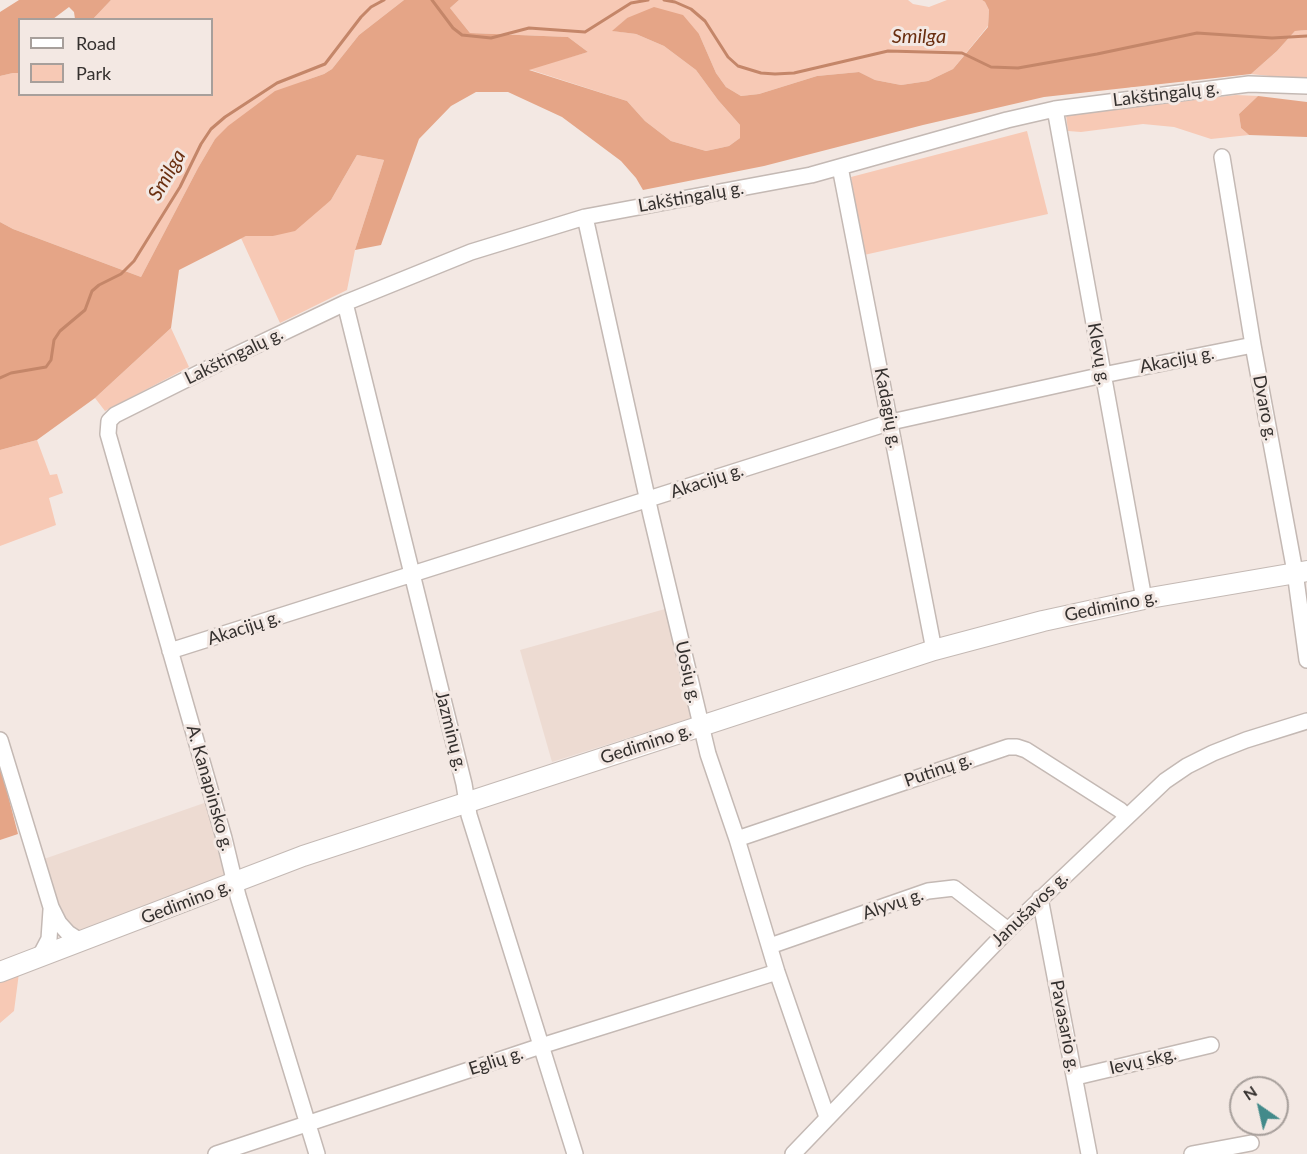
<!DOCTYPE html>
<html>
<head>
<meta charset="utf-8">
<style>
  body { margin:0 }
  #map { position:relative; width:1307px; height:1154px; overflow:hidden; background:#f3e8e3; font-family:Lato,sans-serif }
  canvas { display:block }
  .legend { position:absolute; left:18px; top:18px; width:195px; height:78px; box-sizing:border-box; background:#f3e8e3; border:2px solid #a79f9b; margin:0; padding:8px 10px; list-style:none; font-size:18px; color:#35312f }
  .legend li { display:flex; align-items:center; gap:12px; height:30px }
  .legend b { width:30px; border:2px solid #a79f9b }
  .north { position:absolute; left:1229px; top:1076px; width:60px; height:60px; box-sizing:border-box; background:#f3e8e3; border:2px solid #a79f9b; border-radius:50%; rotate:326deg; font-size:16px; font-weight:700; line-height:24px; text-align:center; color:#35312f }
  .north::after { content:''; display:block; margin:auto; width:21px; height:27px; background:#428a8a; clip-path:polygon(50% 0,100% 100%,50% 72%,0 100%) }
</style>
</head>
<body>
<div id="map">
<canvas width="1307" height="1154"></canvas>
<ul class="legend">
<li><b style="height:8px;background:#fff"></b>Road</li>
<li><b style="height:16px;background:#f7c9b5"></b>Park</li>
</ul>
<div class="north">N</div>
</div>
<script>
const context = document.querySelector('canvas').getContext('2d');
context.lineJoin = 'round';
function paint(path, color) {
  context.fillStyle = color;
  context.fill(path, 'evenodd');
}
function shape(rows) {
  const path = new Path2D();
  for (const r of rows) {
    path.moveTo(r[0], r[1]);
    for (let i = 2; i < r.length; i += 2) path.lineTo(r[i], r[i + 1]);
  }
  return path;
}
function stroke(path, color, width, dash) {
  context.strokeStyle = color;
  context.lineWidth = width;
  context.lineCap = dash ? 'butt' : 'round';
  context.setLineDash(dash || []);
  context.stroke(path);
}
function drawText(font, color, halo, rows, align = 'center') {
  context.font = font + ' Lato,sans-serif';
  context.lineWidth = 6;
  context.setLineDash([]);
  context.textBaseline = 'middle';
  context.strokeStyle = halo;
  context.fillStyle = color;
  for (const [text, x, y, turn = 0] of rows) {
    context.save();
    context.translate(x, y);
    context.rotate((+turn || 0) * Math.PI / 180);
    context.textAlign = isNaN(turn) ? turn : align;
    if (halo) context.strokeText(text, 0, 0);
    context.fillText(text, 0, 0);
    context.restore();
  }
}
const built = shape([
  [665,609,691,718,552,762,520,650],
  [207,802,231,877,67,940,44,859]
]);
const green = shape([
  [111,0,404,0,359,35,332,69,324,74,304,81,215,139,198,168,141,277,13,229,0,222,0,76,13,73,19,73,20,94,212,94,212,20,93,19],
  [459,0,908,0,913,4,929,7,947,0,982,0,985,2,989,10,988,26,953,69,928,81,901,85,875,80,859,72,817,76,759,94,741,96,726,87,716,73,699,34,627,18,613,31,636,34,664,46,696,70,718,100,740,125,740,138,729,146,706,151,671,141,645,121,627,101,528,69,588,52,568,37,470,33,450,8],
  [1307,30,1307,80,1251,74,1277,51,1295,31],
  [1236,95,1258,96,1239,114,1241,128,1249,135,1211,139,1174,127,1143,124,1081,132,1068,131,1066,115],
  [1027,131,1048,214,864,255,851,177],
  [357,155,384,160,355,250,347,290,280,323,241,238,246,236,273,236,331,200],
  [171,328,189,367,105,411,95,398],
  [37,440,50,475,57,474,63,493,49,498,56,525,0,546,0,450],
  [0,972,19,973,14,1011,0,1023]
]);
const forest = shape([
  [19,0,111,0,93,19,75,19,74,12,69,7,53,19,20,20,19,73,13,73,0,76,0,12],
  [404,0,459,0,450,8,470,33,568,37,588,52,529,70,627,101,645,121,671,141,706,151,729,146,740,138,740,125,718,100,696,70,664,46,636,34,612,31,627,18,654,7,683,15,699,34,716,73,726,87,741,96,759,94,817,76,859,72,875,80,901,85,928,81,953,69,988,27,989,10,985,2,982,0,1307,0,1307,30,1295,31,1277,51,1251,74,1044,97,923,125,764,166,643,190,636,178,621,161,562,117,508,92,476,92,451,106,419,139,381,245,355,250,384,160,357,155,331,200,295,231,273,236,246,236,179,270,171,328,95,398,37,440,0,450,0,222,13,229,141,277,198,168,215,139,228,126,275,91,324,74,332,69,359,35],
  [1258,96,1307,102,1307,137,1249,135,1241,128,1239,114],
  [0,764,18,834,0,840]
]);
const stream = shape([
  [432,0,453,28,462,35,491,38,529,28,585,32,631,3,648,0],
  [664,0,675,2,691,9,705,21,728,57,738,66,761,73,775,74,794,73,888,51,962,53,991,67,1018,68,1097,54,1197,33,1272,38,1307,36],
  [0,378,11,373,46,367,51,360,54,340,60,331,85,310,92,291,99,285,121,274,134,261,180,187,201,144,211,129,225,117,277,83,325,64,361,17,371,7,384,0]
]);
const minor = shape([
  [1055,109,1144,599],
  [1222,157,1253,345,1295,572,1307,660],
  [840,167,934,650],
  [585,217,651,515,708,754,737,839,777,972,827,1117],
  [345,303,464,784,469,815,575,1154],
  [170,651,891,422,1103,375,1253,345],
  [0,740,51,907,59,923,68,933,82,942],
  [737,839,1008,747,1017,747,1026,750,1120,810,1127,817],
  [1040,898,1089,1154],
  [770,946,928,891,954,888,1008,930],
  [39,958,49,939,51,910],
  [1076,1077,1211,1045],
  [216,1154,541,1046,777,972],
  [317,1154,238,896,224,838,108,434,109,421,115,415,219,363,345,303,471,252,585,217,811,175,1007,120,1055,109,1249,84,1307,86],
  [793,1154,1008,930,1165,781,1187,766,1213,753,1246,740,1307,721],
  [1192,1154,1251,1143]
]);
const major = shape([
  [0,972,303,856,934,650,1043,621,1144,599,1307,571]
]);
const streetNames = [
  ["Lakštingalų g.",1166,94,-7],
  ["Lakštingalų g.",691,197,-10],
  ["Klevų g.",1099,354,80],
  ["Lakštingalų g.",234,356,-26],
  ["Akacijų g.",1177,360,-11],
  ["Kadagių g.",888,408,79],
  ["Dvaro g.",1265,408,79],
  ["Akacijų g.",707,481,-18],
  ["Gedimino g.",1111,606,-12],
  ["Akacijų g.",244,628,-18],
  ["Uosių g.",688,672,77],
  ["Jazminų g.",451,731,76],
  ["Gedimino g.",646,744,-18],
  ["Putinų g.",938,770,-19],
  ["A. Kanapinsko g.",210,788,74],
  ["Gedimino g.",186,902,-21],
  ["Alyvų g.",893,904,-19],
  ["Janušavos g.",1030,909,-44],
  ["Pavasario g.",1065,1026,79],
  ["Eglių g.",496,1061,-18],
  ["Ievų skg.",1143,1061,-13]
];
const waterNames = [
  ["Smilga",919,37],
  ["Smilga",167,175,-60]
];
paint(built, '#eddbd2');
paint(green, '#f7c9b5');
paint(forest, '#e5a587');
stroke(stream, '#c48669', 3);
stroke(minor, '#c4b9b4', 18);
stroke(major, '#c4b9b4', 22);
stroke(minor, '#fff', 15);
stroke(major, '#fff', 20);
drawText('18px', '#35312f', '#f3e8e3', streetNames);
drawText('italic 20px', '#6a2f10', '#f3e8e3', waterNames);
</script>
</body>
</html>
